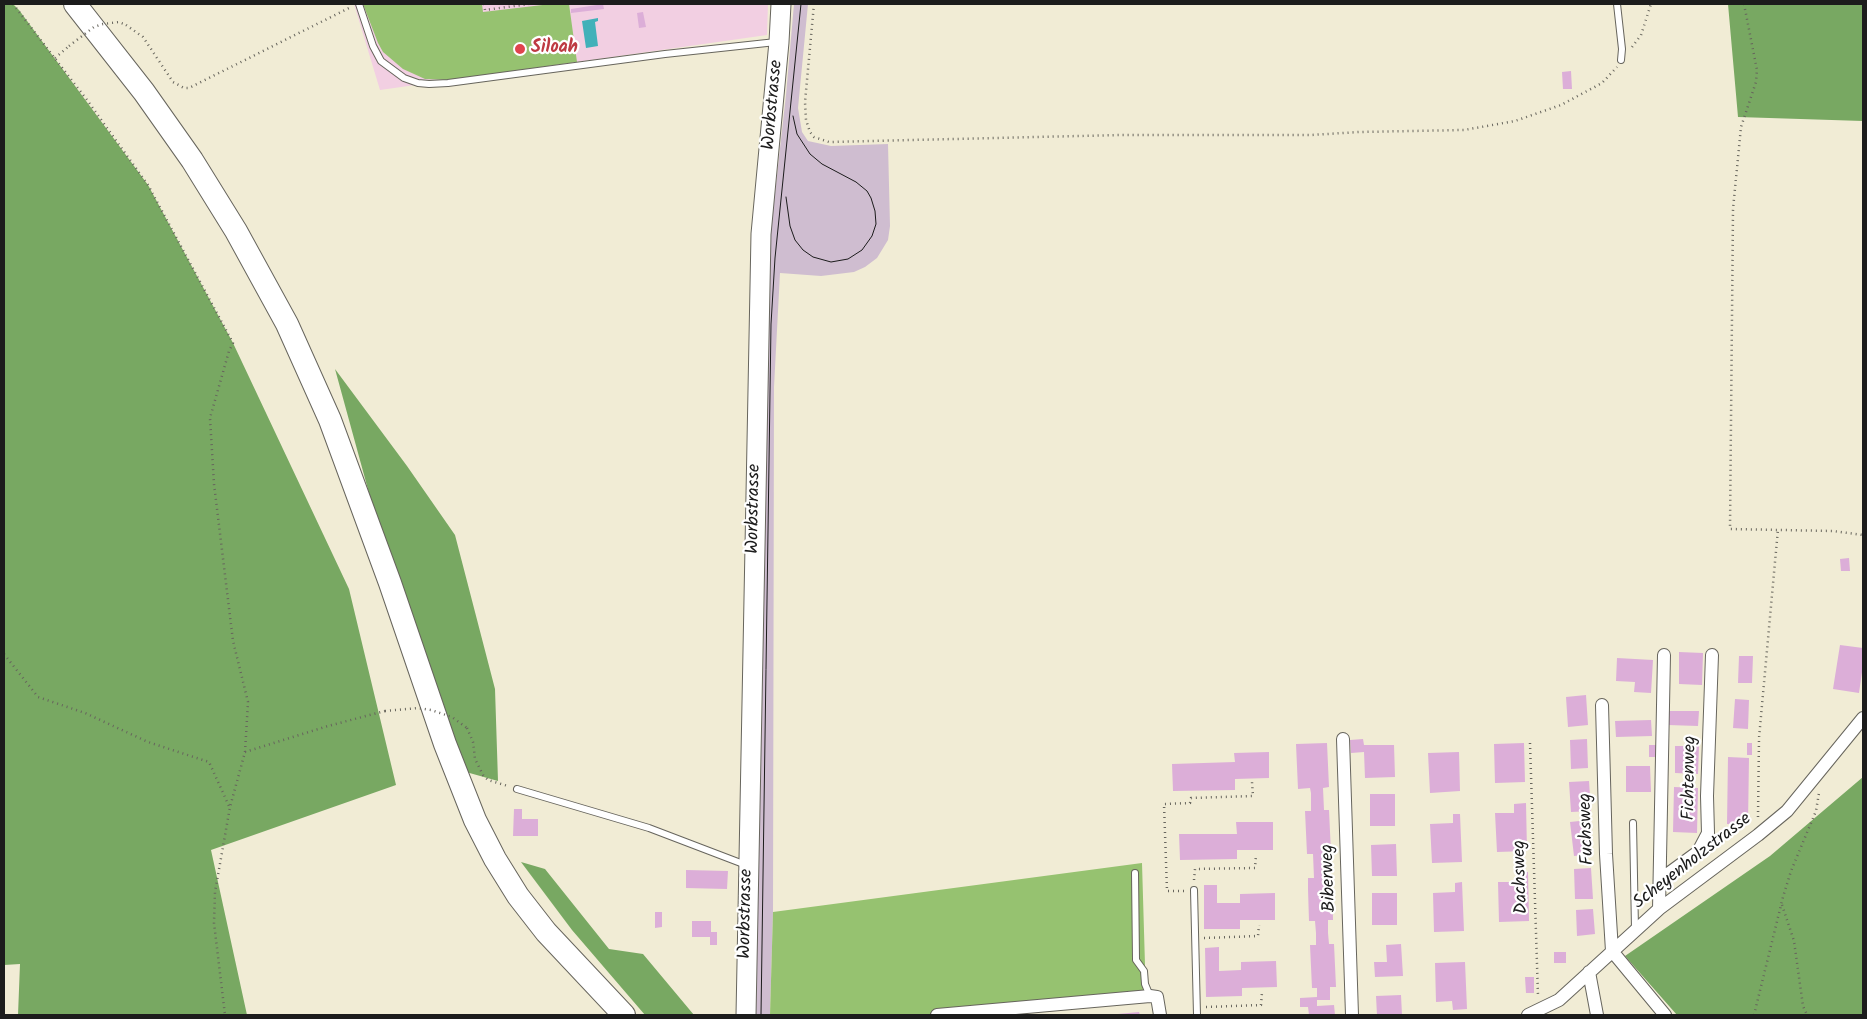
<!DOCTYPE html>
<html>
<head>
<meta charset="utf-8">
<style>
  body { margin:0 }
  #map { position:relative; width:1867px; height:1019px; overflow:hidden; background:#f1ecd5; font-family:Kalam,sans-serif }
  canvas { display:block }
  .frame { position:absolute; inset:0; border:5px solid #1c1c1c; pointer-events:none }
</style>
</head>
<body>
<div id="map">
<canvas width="1867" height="1019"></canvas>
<div class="frame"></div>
</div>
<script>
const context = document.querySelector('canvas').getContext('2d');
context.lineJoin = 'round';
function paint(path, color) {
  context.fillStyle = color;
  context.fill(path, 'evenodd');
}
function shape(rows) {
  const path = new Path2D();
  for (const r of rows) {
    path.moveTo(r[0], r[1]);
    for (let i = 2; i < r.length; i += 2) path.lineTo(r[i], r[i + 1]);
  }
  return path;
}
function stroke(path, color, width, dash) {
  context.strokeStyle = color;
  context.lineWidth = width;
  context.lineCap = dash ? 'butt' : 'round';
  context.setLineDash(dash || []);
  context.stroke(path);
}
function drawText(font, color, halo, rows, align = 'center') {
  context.font = font + ' Kalam,sans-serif';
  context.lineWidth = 4.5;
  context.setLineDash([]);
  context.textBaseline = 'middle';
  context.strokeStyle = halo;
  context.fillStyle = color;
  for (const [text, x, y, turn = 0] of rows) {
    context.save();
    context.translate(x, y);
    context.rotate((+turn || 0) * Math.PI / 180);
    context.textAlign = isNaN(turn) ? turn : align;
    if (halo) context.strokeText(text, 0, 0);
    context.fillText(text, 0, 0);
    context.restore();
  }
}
const built = shape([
  [354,4,768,4,767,35,380,90]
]);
const industrial = shape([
  [794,4,808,4,798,108,802,132,808,141,831,146,888,144,890,226,888,240,877,258,865,267,854,272,821,276,780,273,774,387,773,912,770,1015,754,1015,766,273,786,95]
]);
const green = shape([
  [363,4,482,4,483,12,551,4,569,4,577,62,448,80,425,79,403,69,383,52,378,43],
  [1142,863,1146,999,996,1015,770,1015,773,912]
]);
const forest = shape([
  [4,4,13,4,19,10,148,185,233,343,349,589,396,785,211,850,247,1015,18,1015,20,964,4,965],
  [1728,4,1863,4,1863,121,1738,117],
  [335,369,407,466,455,535,495,689,498,781,466,772,372,504],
  [1863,777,1863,1015,1677,1015,1625,956,1770,856],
  [521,862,545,869,609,949,643,954,694,1015,645,1015,572,930]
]);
const water = shape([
  [598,18,598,21,595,22,598,46,586,48,582,21]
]);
const building = shape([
  [603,4,604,9,571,13,571,9],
  [643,12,646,27,639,28,637,13],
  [1571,71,1572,89,1563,89,1562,72],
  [1849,558,1850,571,1841,571,1840,559],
  [1840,645,1863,648,1863,665,1859,693,1833,689],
  [1679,652,1703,653,1702,685,1679,684],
  [1739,656,1753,656,1752,683,1738,683],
  [1617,658,1653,660,1651,693,1634,692,1635,682,1616,681],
  [1586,695,1588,725,1568,727,1566,697],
  [1735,699,1749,700,1748,729,1733,728],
  [1669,711,1699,711,1698,726,1668,725],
  [1651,720,1652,736,1616,737,1615,721],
  [1363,739,1364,745,1394,745,1395,777,1365,778,1364,752,1351,753,1350,740],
  [1587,739,1588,768,1571,769,1570,740],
  [1327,743,1329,787,1323,788,1324,810,1329,810,1331,853,1326,854,1327,877,1332,877,1333,920,1328,920,1328,933,1329,944,1334,944,1336,987,1330,987,1330,1000,1317,1000,1317,1006,1334,1005,1335,1015,1309,1015,1308,1007,1300,1007,1300,998,1317,997,1317,988,1312,988,1310,945,1316,945,1316,933,1315,921,1309,921,1308,889,1308,878,1314,878,1313,854,1307,854,1305,811,1311,811,1311,793,1310,788,1298,789,1296,744],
  [1524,743,1525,782,1495,783,1494,744],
  [1747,743,1752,743,1752,755,1747,755],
  [1649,745,1656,745,1656,757,1649,757],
  [1675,746,1699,746,1698,774,1675,773],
  [1269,752,1269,778,1235,779,1235,790,1173,791,1172,764,1235,762,1234,753],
  [1459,752,1460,791,1430,793,1428,753],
  [1728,757,1749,758,1748,824,1727,824],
  [1626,766,1650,766,1651,792,1626,792],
  [1589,781,1591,811,1571,812,1569,782],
  [1674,787,1698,788,1697,833,1673,832],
  [1370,794,1395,794,1395,826,1370,826],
  [1526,803,1527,851,1497,852,1495,813,1514,813,1514,804],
  [514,809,522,809,522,819,538,819,538,836,513,836],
  [1453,814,1460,814,1462,862,1432,863,1430,824,1453,823],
  [1589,820,1592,854,1574,856,1570,822],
  [1236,822,1273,822,1273,850,1237,850,1237,859,1180,860,1179,834,1237,834],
  [1396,844,1397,876,1372,876,1371,845],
  [1591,868,1593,899,1575,899,1574,869],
  [686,870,728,871,727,889,686,888],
  [1520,872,1528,872,1529,921,1499,922,1498,882,1520,882],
  [1462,882,1464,931,1434,932,1433,893,1455,892,1455,883],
  [1204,885,1217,885,1217,903,1240,903,1240,894,1275,893,1275,920,1240,920,1240,929,1204,929],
  [1372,893,1397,893,1397,925,1372,925],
  [1593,909,1595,934,1577,936,1576,910],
  [655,912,662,912,662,927,655,928],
  [692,921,711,921,711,932,717,932,717,945,710,945,710,937,692,937],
  [1401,944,1403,976,1375,977,1374,962,1387,962,1386,945],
  [1219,947,1219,971,1241,970,1241,962,1276,961,1277,987,1242,988,1242,996,1206,997,1205,948],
  [1554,952,1566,952,1566,963,1554,963],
  [1465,962,1467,1009,1453,1010,1452,1001,1436,1002,1435,963],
  [1525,977,1534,977,1534,993,1526,993],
  [1401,995,1402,1015,1377,1015,1376,996],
  [1139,1012,1140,1015,1118,1015,1118,1014]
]);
const path = shape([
  [13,4,87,100,148,185,233,343,229,351,210,418,214,484,233,641,248,702,245,752,230,807,215,892,214,923,225,1015],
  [484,4,485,10,529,4],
  [653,4,653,8],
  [814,4,805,102,806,120,810,132,814,137,829,142,1120,135,1311,135,1359,132,1464,130,1515,121,1561,105,1602,83,1617,67],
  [1744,4,1757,70,1756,82,1741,127,1733,209,1730,529,1833,531,1863,535],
  [126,25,143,37,173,82,184,88,189,88,351,7],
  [1632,47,1641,35,1651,4],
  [55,58,69,46],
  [4,654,38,697,85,713,148,742,209,762,229,806],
  [467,728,473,742,475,759,483,775,488,780,508,786],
  [1530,743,1538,996],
  [245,752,328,726,385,711],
  [1758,817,1759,738,1778,529],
  [1194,880,1195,869,1255,868,1256,855],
  [1184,891,1167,891,1164,804,1190,803,1191,798,1253,796,1252,782],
  [1782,905,1794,941,1803,1006,1807,1015],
  [1204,938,1258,936,1259,925],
  [1206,1007,1261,1005,1262,992],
  [1754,1015,1783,897,1791,871,1816,811,1819,793]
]);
const lane = shape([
  [359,4,373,46,381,61,404,78,418,83,429,84,448,83,665,54,776,42],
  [1617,4,1622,49,1621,60],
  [517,789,649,828,746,865],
  [1633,823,1635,929],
  [1135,873,1136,960,1144,971,1145,984,1150,996],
  [1194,890,1197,1015]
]);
const street = shape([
  [1602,705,1606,854,1612,951,1665,1015],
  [1343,739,1352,1015],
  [1661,879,1698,852,1708,833,1707,796,1712,655],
  [1659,909,1664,655],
  [1589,972,1597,1015],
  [937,1015,1150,996,1157,997,1160,1015],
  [1528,1015,1559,1000,1659,909,1758,835,1787,811,1863,718]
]);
const primary = shape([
  [746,1015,761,234,779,42,781,4]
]);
const highway = shape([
  [75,4,144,92,192,160,236,231,287,324,330,420,390,583,445,744,475,820,495,859,518,896,546,932,624,1015]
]);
const tram = shape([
  [786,197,790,226,795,240,803,250,813,257,831,262,848,259,862,250,872,236,876,224,875,211,871,198,867,191,856,182,822,164,810,154,797,134,793,116],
  [761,1015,771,324,775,258,801,4]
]);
const pathBridge = shape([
  [69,46,94,27,103,24,119,22,126,25],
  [385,711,418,708,431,710,452,717,467,728]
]);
const markers = [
  [520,49,6,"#e0444e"]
];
const healthNames = [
  ["Siloah",531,49]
];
const streetNames = [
  ["Worbstrasse",774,105,-85],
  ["Worbstrasse",755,509,-89],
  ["Fichtenweg",1691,778,-89],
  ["Fuchsweg",1588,829,-92],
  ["Scheyenholzstrasse",1693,862,-38],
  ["Dachsweg",1522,877,-92],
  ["Biberweg",1330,878,-92],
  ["Worbstrasse",747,914,-89]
];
paint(built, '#f2cfe2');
paint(industrial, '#cfbdd0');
paint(green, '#96c270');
paint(forest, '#78a862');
paint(water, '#41b1b9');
paint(building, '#dcaed8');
stroke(lane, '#67655d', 8);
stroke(street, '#67655d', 14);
stroke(primary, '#67655d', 21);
stroke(highway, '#67655d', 24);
stroke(path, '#67655d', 2.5, [1, 4]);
stroke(lane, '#fff', 6);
stroke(street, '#fff', 12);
stroke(primary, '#fff', 19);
stroke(highway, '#fff', 22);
stroke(tram, '#1c1c1c', 1);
stroke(pathBridge, '#67655d', 2.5, [1, 4]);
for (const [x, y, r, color] of markers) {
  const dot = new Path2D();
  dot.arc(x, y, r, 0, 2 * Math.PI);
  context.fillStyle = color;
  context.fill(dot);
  stroke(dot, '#fff', 2);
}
drawText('bold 18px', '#be3a42', '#fff', healthNames, 'left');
drawText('18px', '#1c1c1c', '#fff', streetNames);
</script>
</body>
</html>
